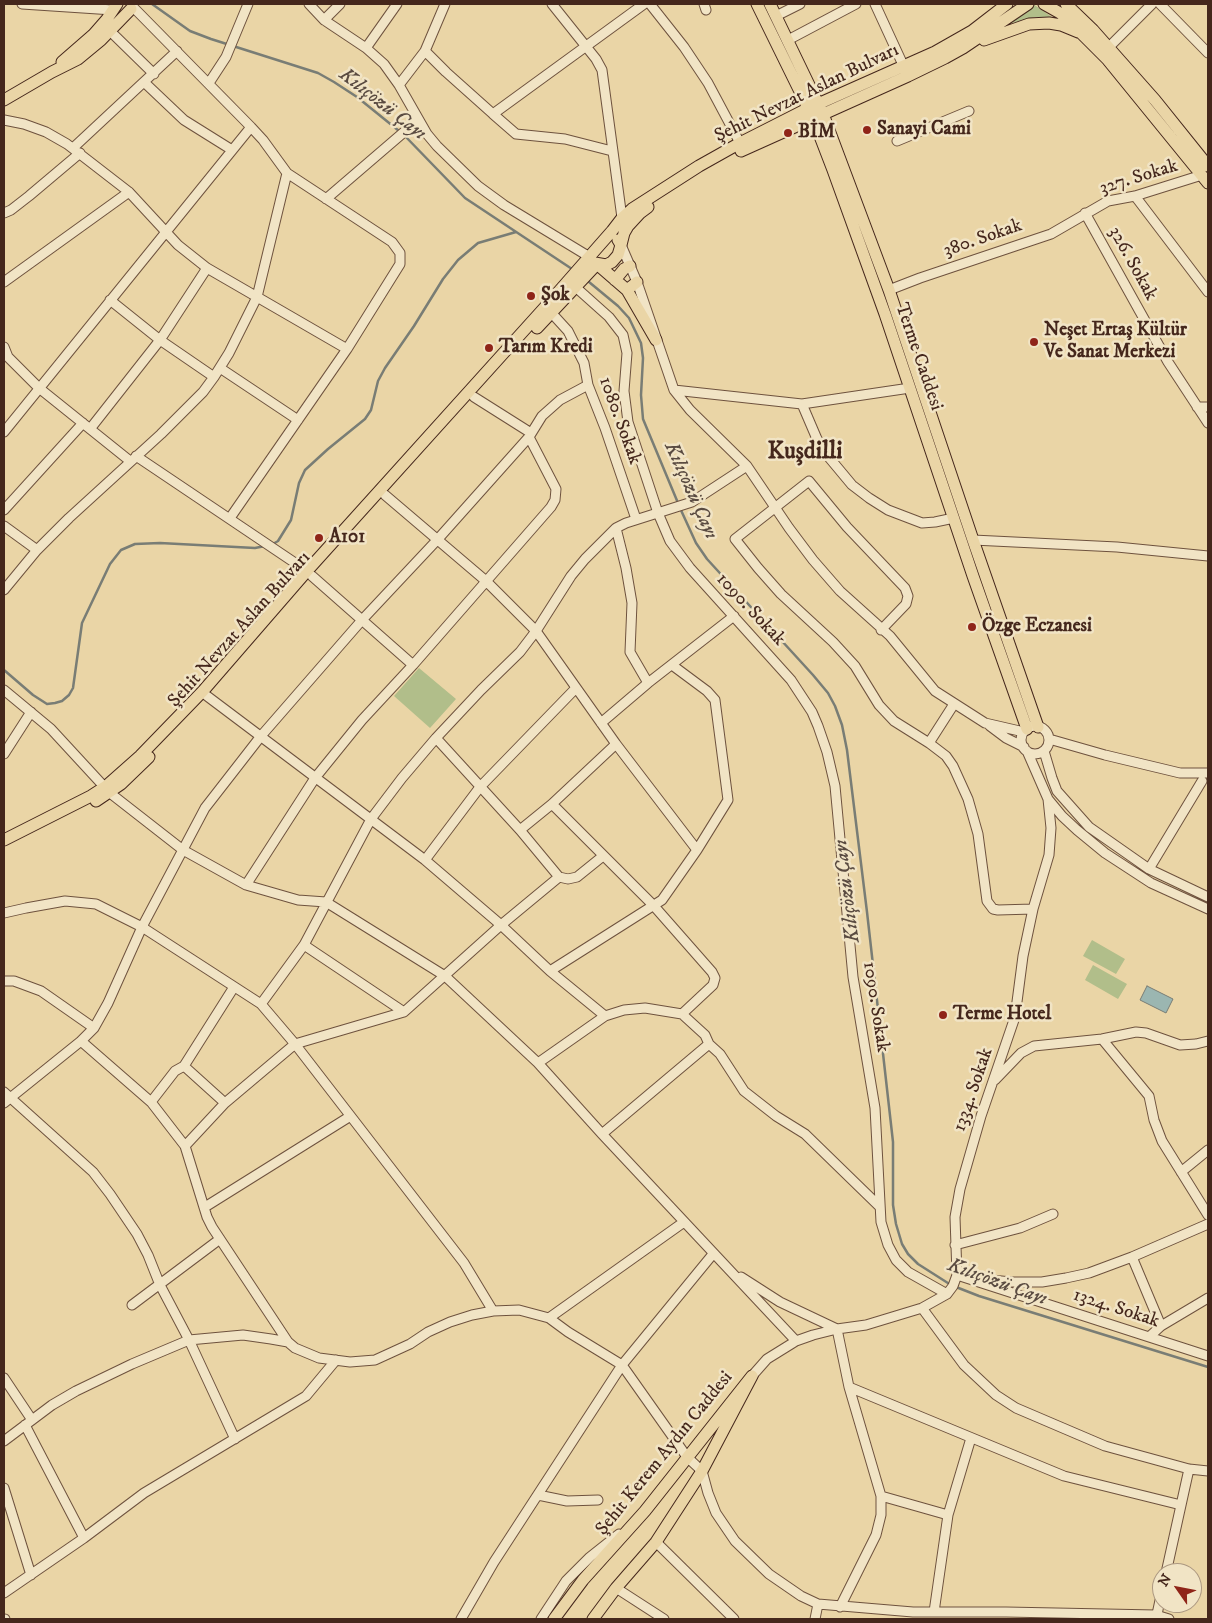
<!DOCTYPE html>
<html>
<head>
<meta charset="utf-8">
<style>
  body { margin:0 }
  #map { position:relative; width:1212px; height:1623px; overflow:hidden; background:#ead5a6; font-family:"IM FELL DW Pica",serif }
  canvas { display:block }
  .frame { position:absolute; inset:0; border:5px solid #45271c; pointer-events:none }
  .north { position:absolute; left:1152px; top:1563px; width:50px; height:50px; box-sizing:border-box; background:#f1e4c5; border:1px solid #ac9881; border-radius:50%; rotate:303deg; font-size:14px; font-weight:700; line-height:20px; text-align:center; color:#45271c }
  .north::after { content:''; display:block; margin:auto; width:18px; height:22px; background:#8f2418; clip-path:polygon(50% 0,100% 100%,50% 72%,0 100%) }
</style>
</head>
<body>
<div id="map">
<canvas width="1212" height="1623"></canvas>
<div class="frame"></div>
<div class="north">N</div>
</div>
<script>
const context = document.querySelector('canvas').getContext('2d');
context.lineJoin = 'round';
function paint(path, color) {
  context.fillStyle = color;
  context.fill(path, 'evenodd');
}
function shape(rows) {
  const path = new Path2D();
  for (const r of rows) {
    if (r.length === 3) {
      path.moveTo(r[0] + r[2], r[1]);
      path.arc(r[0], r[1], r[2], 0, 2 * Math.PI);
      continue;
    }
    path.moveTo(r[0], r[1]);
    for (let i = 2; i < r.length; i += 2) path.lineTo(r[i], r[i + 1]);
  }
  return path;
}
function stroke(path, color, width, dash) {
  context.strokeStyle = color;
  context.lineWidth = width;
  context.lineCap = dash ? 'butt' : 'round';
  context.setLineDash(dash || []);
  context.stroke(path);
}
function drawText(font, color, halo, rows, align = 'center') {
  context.font = font + ' "IM FELL DW Pica",serif';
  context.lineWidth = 5;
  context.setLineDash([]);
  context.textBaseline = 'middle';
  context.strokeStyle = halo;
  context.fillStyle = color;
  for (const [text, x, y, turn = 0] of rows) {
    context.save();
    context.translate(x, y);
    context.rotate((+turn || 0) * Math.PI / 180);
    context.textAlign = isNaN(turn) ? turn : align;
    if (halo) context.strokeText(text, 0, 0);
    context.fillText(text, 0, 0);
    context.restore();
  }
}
const green = shape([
  [1033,4,1052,17,1036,17,1008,24],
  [419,668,456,699,430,728,394,696],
  [1092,940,1125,959,1116,974,1083,956],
  [1093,965,1127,984,1118,999,1085,980]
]);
const water = shape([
  [1147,986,1173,999,1166,1013,1140,1000,1147,986]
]);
const stream = shape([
  [152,4,190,31,211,39,318,73,334,82,357,97,404,135,465,198,572,269],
  [589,282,618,306,629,318,641,343,643,358,641,395,643,419,678,503],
  [680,508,696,543,707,559,813,675,828,693,835,706,842,725,847,750,867,912,893,1142,893,1205,896,1224,902,1244,908,1254,918,1264,951,1285],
  [273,544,278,541,291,520,299,483,305,470,328,449,365,419,371,410,378,381,385,368,414,326,443,279,458,260,478,243,516,232],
  [4,670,33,695,47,704,55,703,62,701,69,695,73,688,82,623,110,564,121,550,135,544,160,543,255,548,265,546],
  [956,1287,979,1296,1208,1367]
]);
const minor = shape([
  [22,4,113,10],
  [309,4,324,20,366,48,384,64,399,85,427,134,437,146,478,186,504,205,588,256],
  [552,4,596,59,602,70,622,218],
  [650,4,684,47,708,83,740,143],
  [704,4,706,10],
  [875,4,904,67],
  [1160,4,1208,53],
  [133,7,251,127,263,140,287,173,392,242,400,253,400,264,347,349,230,518],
  [776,16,800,4],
  [324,20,340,4],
  [110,31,154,74],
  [788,40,856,4],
  [366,48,397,4],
  [1108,48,1152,4],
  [425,51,446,72,493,114,644,4],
  [145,83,184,120,232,150],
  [209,83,226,57,248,4],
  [399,85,425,51,445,4],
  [493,114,516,134,565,139,612,151],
  [4,120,24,124,46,132,67,144,129,192,178,245,207,268,347,349],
  [897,141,969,111],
  [73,148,177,51],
  [1135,196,1208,292],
  [326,199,418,120],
  [4,213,11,210,29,196,80,153],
  [1085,213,1168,362,1208,423],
  [621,245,637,282,674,390,690,410,747,466,789,528,813,560,840,591,890,636,935,691,985,723,1024,732],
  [4,282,129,192],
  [571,283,609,317,623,335,627,353,624,391,628,422,658,513,670,541,690,568,791,680,812,712,818,726,827,752,835,786,853,977,875,1108,881,1222,888,1245,896,1260,908,1272,947,1294],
  [889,290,920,278,1051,234,1108,201,1135,196,1202,175],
  [110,300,160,340,214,377],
  [547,308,568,331,584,363,588,385,605,428,636,519],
  [4,347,8,357,39,388,130,461],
  [220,368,298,420],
  [674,390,802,404,910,388],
  [474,397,531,433],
  [802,404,817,439,827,455,852,485,869,498,888,510,922,523,935,522,954,518],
  [1197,407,1208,407],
  [90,429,160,340,207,268],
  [4,432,251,127],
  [136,456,307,571],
  [385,495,486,581,536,631,616,744,697,850],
  [4,510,83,423],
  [4,526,37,550],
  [616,528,626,568,632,603,630,652,648,683],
  [973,540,1117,547,1208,556],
  [312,576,413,665],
  [4,590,37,550,69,518,161,434,203,392,214,377,229,353,257,297,287,173],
  [881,630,906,604,908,596,905,588,847,527,809,481,735,539,758,568,781,594,833,642,855,666,879,705,894,721,929,743],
  [4,690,51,729,110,793,183,850,246,885,298,900,326,902,445,976,538,1063,602,1134,796,1341],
  [207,696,425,860,501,925,550,971,605,1016],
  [954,704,929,743,946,756,953,766,968,799,978,834,987,901,993,909,998,910,1033,909],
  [601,723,648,683,734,616],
  [990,726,1006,738,1024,747],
  [1035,740,14],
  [436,738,520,830,559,877],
  [1049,739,1105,755,1180,773,1208,773],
  [1027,751,1048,799,1062,816,1077,830,1105,853,1151,883,1208,909],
  [1044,751,1052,778,1057,791,1089,827,1149,869,1208,897],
  [4,754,31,712],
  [520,830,552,804,616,744],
  [425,860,480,787,576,688],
  [1149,869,1202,781],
  [246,885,315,778,362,720,413,665,551,507,555,500,556,489,529,437],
  [4,913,26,908,65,901,96,904,142,927,261,1004,295,1044,464,1263,493,1311],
  [304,945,404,1012],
  [550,971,662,900,697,850,728,800,715,700,707,691,672,665],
  [4,981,14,981,41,991,94,1028],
  [261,1004,304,945,371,819,402,778,436,738,481,690,520,652,536,631,571,576,585,559,616,528,626,523,692,502,747,466],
  [1102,1039,1149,1096,1154,1120,1162,1141,1208,1215],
  [81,1041,151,1102,185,1146],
  [709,1044,720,1054,744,1091,776,1116,805,1134,880,1207],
  [538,1063,605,1016,624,1010,645,1008,682,1014,713,985,715,978,712,972,654,906,552,804],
  [995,1080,1021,1053,1034,1046,1102,1039,1136,1032,1146,1033,1180,1045,1196,1044,1208,1041],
  [4,1092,93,1172,110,1194,137,1234,148,1255,160,1285,189,1340,235,1439],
  [151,1102,175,1071,184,1066],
  [4,1103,81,1041,94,1028,108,1003,142,927,205,808,261,736,362,620,438,539,529,437,542,416,560,400,588,385],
  [225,1103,184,1066,234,987],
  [602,1134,709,1044,705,1035,682,1014],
  [1181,1172,1208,1150],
  [205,1207,349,1117],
  [955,1245,1020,1228,1053,1214],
  [1132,1257,1161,1326],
  [957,1275,1208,1356],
  [741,1277,780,1302,837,1329,849,1387,881,1496,881,1515,876,1535,840,1607],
  [982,1279,1011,1282,1042,1282,1066,1278,1089,1273,1132,1257,1208,1224],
  [132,1305,220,1239],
  [922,1308,964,1365,996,1395,1016,1408,1105,1446,1189,1469,1208,1471],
  [549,1318,568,1332,622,1365,687,1457,702,1471,708,1493,716,1513,735,1541,769,1574,801,1596,818,1604,913,1612,1006,1612,1156,1615,1169,1619],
  [1149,1337,1161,1326,1208,1298],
  [288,1342,212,1227,207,1217,185,1146,225,1103,295,1044,404,1012,501,925,559,877,568,879,577,877,603,856],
  [752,1376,767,1359,796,1341,813,1335,837,1329,866,1325,922,1308,947,1294,953,1286,957,1275,955,1217,960,1189,981,1116,1015,1017,1023,956,1033,909,1049,855,1051,828,1048,799],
  [4,1378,32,1420],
  [849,1387,1064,1476,1181,1505],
  [25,1425,84,1538],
  [4,1441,52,1405,76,1391,132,1364,189,1340,243,1335,271,1339,288,1342,295,1348,319,1358,350,1362,375,1360,410,1344,428,1332,450,1322,472,1315,493,1311,519,1310,549,1318,684,1222],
  [4,1488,31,1575],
  [538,1495,567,1501,598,1500],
  [881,1496,948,1515],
  [656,1542,734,1619],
  [1166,1573,1189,1469],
  [616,1588,664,1619],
  [4,1593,84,1538,144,1493,306,1396,336,1360],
  [934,1612,948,1515,971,1438],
  [4,1619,5,1619],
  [461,1619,494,1562,622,1365,713,1254],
  [541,1619,566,1581,590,1557,619,1534],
  [815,1619,818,1604],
  [1156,1619,1162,1591]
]);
const major = shape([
  [757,4,813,118,833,170,885,314,973,576,1027,729],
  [770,4,823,114,889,290,973,540,1038,727],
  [1044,4,1060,13,1069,21,1107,59,1208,183],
  [1066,4,1093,30,1155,100,1208,166],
  [984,40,1029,24,1049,23,1061,25,1078,32],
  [62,62,93,35,107,19,117,4],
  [4,100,52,72,78,59,101,40,131,9],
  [741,151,908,76,945,58,963,48,1028,4],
  [621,245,624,233,628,226,640,213,648,207],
  [595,263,606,265,612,262,618,255,621,245,618,240],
  [615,280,624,269,630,266],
  [627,290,637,282],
  [537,328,597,264,627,290,656,340],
  [96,801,121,784,149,757],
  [4,840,91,796,105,787,140,756,203,691,307,571,546,306,612,231,622,218,632,209,699,166,740,143,809,108,935,52,972,31,1007,4],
  [554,1619,583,1580,645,1511,752,1376,702,1471,656,1542,616,1588,593,1619]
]);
const markers = [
  [867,130,5,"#8f2418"],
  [788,133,5,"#8f2418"],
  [531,296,5,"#8f2418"],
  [1034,342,5,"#8f2418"],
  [489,348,5,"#8f2418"],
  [319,538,5,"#8f2418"],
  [972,627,5,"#8f2418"],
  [943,1015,5,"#8f2418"]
];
const streetNames = [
  ["Şehit Nevzat Aslan Bulvarı",807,94,-26],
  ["327. Sokak",1139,178,-17],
  ["380. Sokak",983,239,-19],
  ["326. Sokak",1132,264,61],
  ["Terme Caddesi",918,357,71],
  ["1080. Sokak",619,421,70],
  ["1090. Sokak",750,610,47],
  ["Şehit Nevzat Aslan Bulvarı",240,630,-48],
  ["1090. Sokak",875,1007,81],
  ["1334. Sokak",974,1090,-71],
  ["1324. Sokak",1116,1309,18],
  ["Şehit Kerem Aydın Caddesi",665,1454,-51]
];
const poiNames = [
  ["Sanayi Cami",877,130],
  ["BİM",798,133],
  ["Şok",541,296],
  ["Neşet Ertaş Kültür",1044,331],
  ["Ve Sanat Merkezi",1044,353],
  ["Tarım Kredi",499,348],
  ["A101",329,538],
  ["Özge Eczanesi",982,627],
  ["Terme Hotel",953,1015]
];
const waterNames = [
  ["Kılıçözü Çayı",382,105,38],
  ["Kılıçözü Çayı",690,491,66],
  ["Kılıçözü Çayı",848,891,-97],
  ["Kılıçözü Çayı",997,1283,20]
];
const districtNames = [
  ["Kuşdilli",805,453]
];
paint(green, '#b1be8a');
paint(water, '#9bb6b1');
stroke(water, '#797d75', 1);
stroke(stream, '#797d75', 2.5);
stroke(minor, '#6e523e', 11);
stroke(major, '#45271c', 13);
stroke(minor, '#f1e4c5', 9);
stroke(major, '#ead5a6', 11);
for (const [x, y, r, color] of markers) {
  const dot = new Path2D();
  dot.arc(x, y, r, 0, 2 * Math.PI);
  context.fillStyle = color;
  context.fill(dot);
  stroke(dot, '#f1e4c5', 2);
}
drawText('19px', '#45271c', '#f1e4c5', streetNames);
drawText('bold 19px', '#45271c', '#f1e4c5', poiNames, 'left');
drawText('italic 20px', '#5a4b41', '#f1e4c5', waterNames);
drawText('bold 24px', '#45271c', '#f1e4c5', districtNames);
</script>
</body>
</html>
